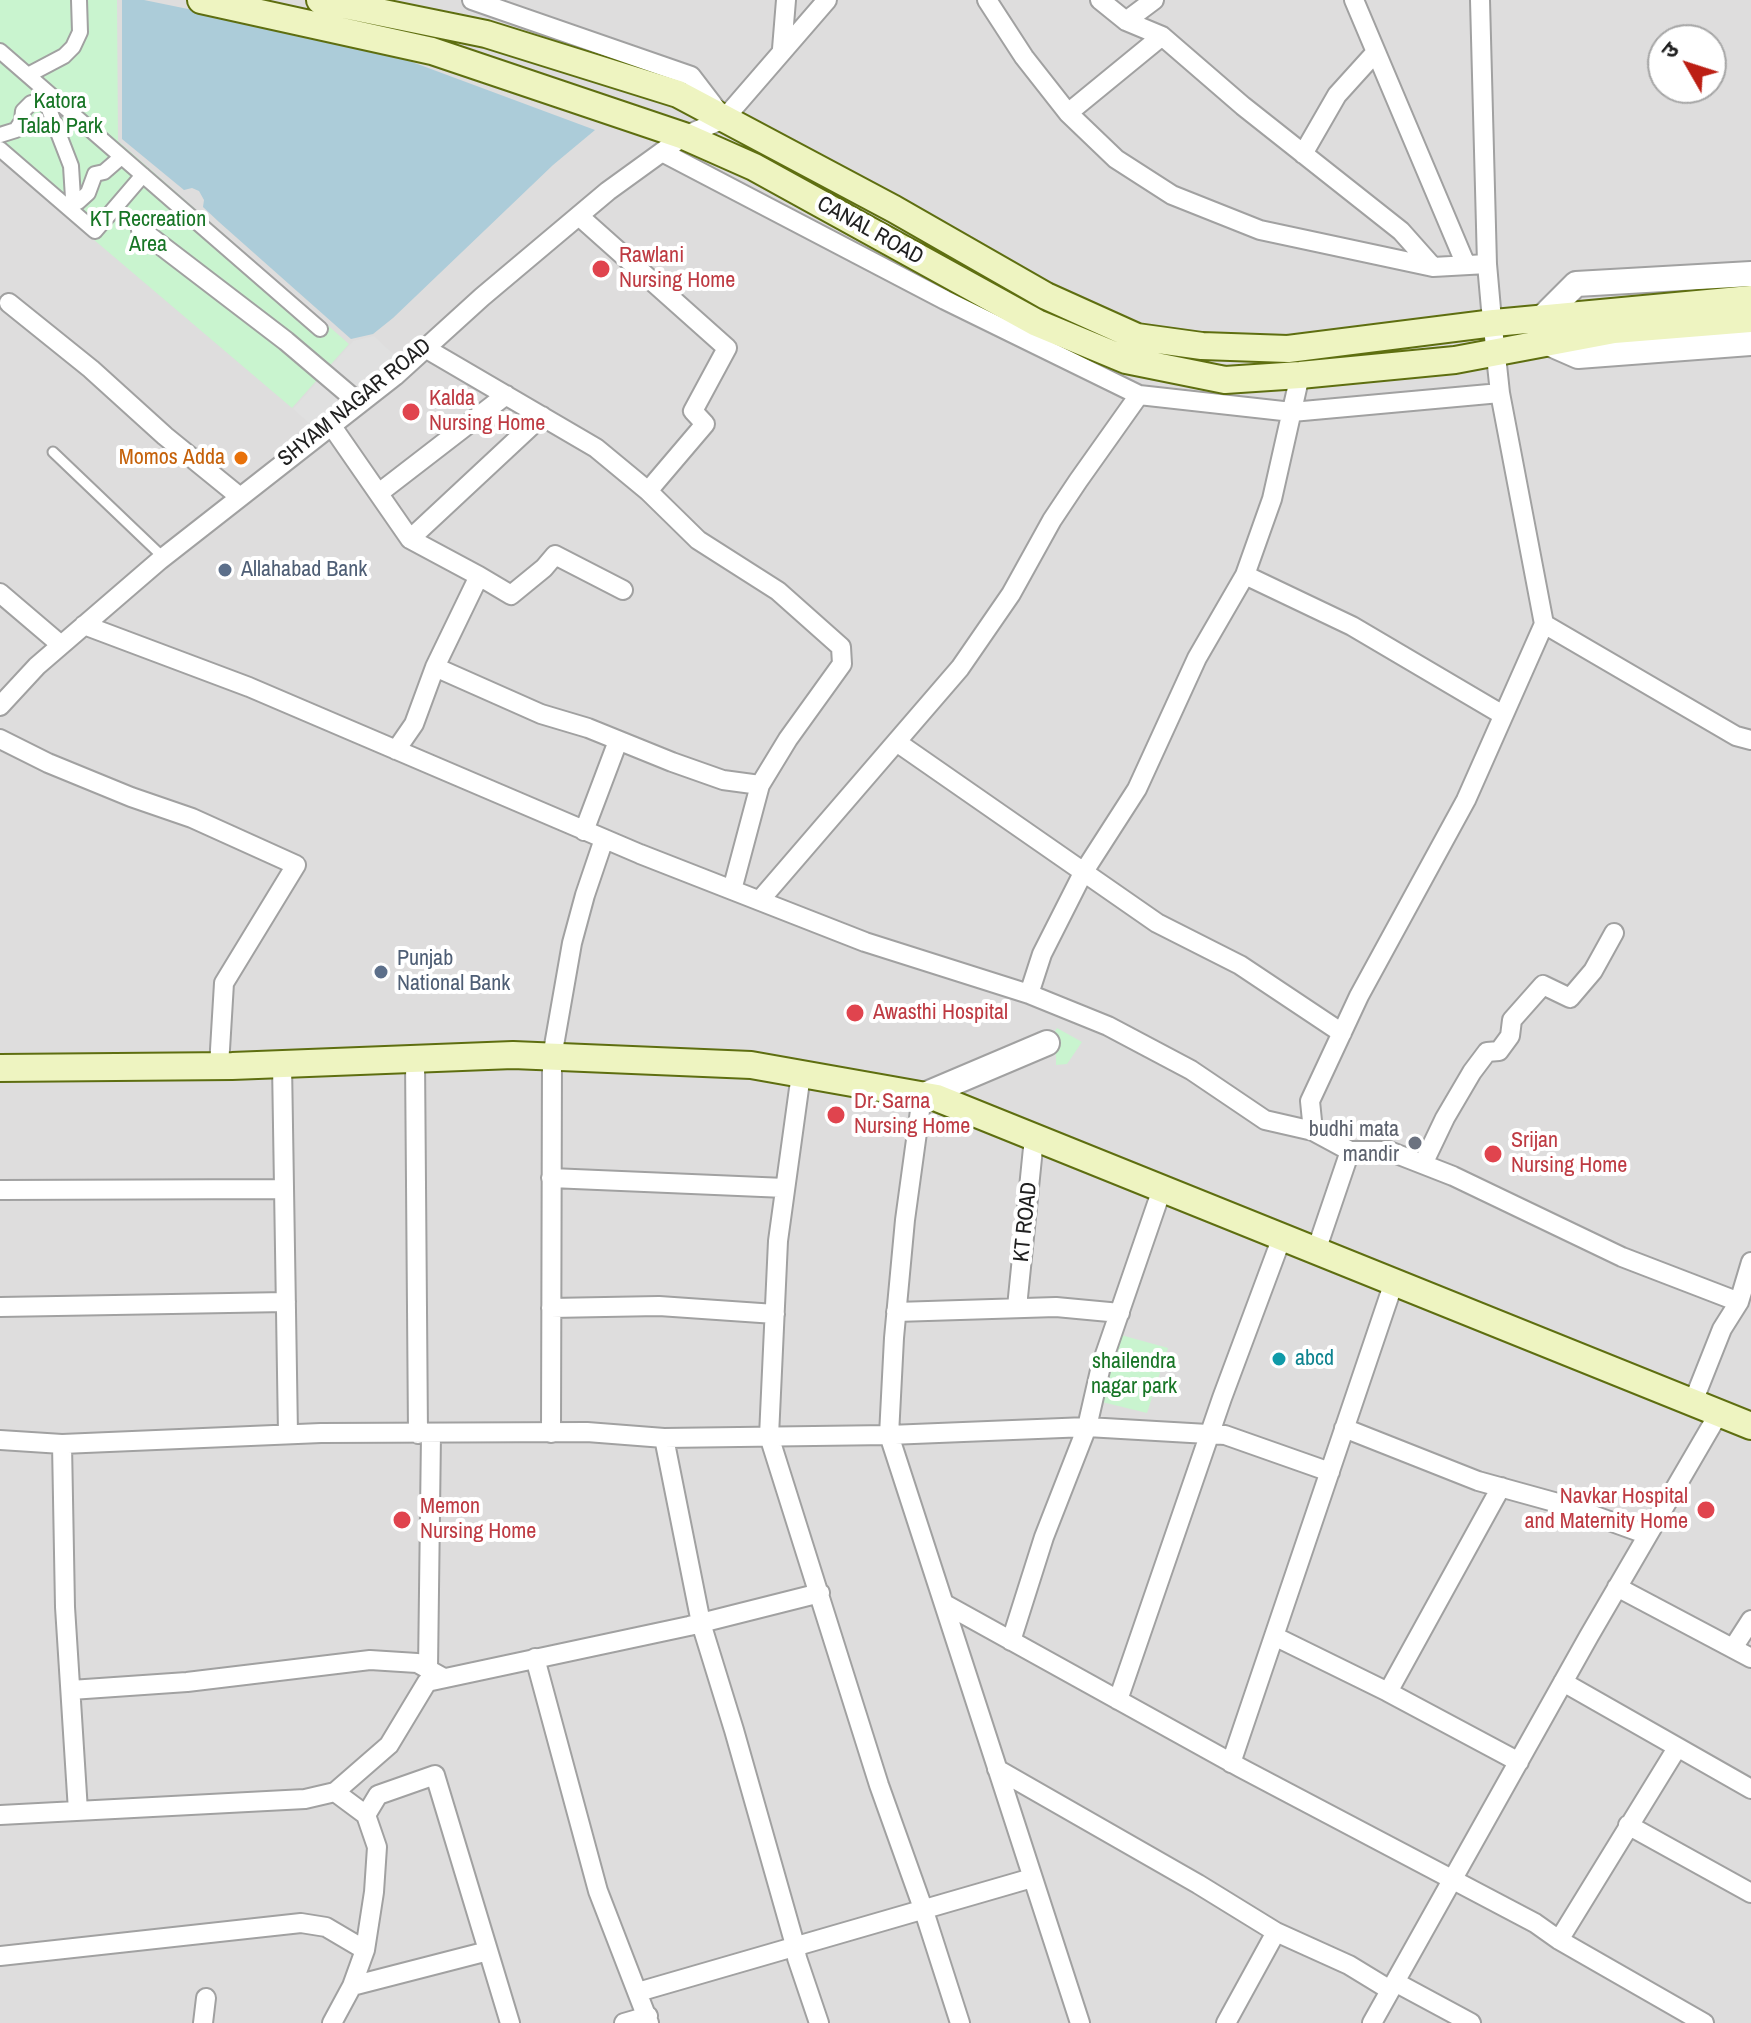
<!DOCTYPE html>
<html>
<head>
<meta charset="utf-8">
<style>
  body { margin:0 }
  #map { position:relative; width:1751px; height:2023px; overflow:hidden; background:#efede7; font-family:"Archivo Narrow","Noto Sans Devanagari",sans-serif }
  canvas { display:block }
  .north { position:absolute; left:1647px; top:24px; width:80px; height:80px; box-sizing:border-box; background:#fff; border:2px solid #a6a6a6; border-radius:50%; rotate:309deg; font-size:22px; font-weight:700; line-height:32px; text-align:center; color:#202020 }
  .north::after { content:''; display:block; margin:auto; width:28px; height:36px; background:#bc1f14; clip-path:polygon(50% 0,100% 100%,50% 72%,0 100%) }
</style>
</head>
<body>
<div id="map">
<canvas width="1751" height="2023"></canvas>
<div class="north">उ</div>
</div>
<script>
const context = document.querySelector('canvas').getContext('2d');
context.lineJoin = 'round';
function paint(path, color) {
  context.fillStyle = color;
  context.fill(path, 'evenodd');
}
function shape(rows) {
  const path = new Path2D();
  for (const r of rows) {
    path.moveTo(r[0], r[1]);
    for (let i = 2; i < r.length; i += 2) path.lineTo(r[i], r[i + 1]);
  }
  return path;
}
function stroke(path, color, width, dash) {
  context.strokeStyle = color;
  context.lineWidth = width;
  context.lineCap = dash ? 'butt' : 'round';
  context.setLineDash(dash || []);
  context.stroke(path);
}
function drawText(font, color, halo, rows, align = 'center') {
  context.font = font + ' "Archivo Narrow",sans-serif';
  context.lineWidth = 8;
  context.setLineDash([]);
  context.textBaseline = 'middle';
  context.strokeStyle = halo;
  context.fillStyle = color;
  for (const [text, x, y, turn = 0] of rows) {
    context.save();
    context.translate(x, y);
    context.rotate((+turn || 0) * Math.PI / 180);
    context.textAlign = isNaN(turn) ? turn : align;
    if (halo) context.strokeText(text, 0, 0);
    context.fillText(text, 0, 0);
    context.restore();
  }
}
const residential = shape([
  [0,0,1751,0,1751,2023,0,2023],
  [1663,40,1711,40,1711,88,1663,88]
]);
const park = shape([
  [0,0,117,0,118,141,349,344,292,408,0,160],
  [1057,1028,1082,1042,1067,1064,1056,1065,1056,1055,1047,1043],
  [1121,1335,1168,1348,1147,1413,1098,1401]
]);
const parking = shape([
  [374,336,404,364,319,432,293,409,353,341]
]);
const water = shape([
  [122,0,144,0,325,37,396,56,595,130,553,165,393,318,373,334,351,339,219,222,203,207,204,200,199,191,192,188,184,190,122,139]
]);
const service = shape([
  [53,452,164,558]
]);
const pedestrian = shape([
  [0,51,320,329],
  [28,75,64,56,73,47,80,32,79,0],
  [0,135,16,130,22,121,23,111,31,103,41,101,47,104,71,166,73,198,78,202,88,193,95,174,104,172,119,159],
  [0,149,95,231,143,175]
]);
const minor = shape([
  [472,0,691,76,717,110],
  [987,0,1024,57,1068,113,1116,159,1172,195,1260,230,1433,267,1487,264],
  [1100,0,1126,21,1162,36,1243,106,1401,231,1433,267],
  [1354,0,1466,265],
  [1126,21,1154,0],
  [782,49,786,0],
  [1068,113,1162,36],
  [662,152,945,300,1139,395,1292,412,1500,393],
  [1303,154,1337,95,1375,53],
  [579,216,727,348,693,411,705,424,648,491],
  [141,230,286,341,359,403],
  [9,303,91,369,165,436,240,497],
  [425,348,596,448,648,491,698,540,778,591,841,647,842,664,788,739,760,785,732,890],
  [331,425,410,539],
  [379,493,506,395],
  [1245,575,1352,626,1503,715],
  [479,576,410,539,542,416],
  [0,593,61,645],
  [1544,624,1736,736,1751,740],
  [84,625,249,687,640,854,865,942,1029,994,1108,1026,1191,1070,1265,1120,1313,1131],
  [435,667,541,714,588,728,672,762,723,780,760,785],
  [0,706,37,666,160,560,395,376,482,297,608,191,684,136,724,119,827,0],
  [0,739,48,763,131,797,192,818,296,865,224,983,219,1066],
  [898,743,1157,923,1240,965,1342,1033],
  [396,750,414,724,435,667,479,576,511,595,544,568,555,555,623,590],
  [584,831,618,741],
  [760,900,960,668,1011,594,1052,520,1078,481,1139,395],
  [1029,994,1042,954,1083,873,1137,789,1197,658,1245,575,1272,499,1300,375],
  [415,1059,418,1434],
  [282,1064,288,1434],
  [801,1074,778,1241,769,1436,879,1785,924,1911,960,2023],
  [922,1096,905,1220,894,1338,889,1435,1080,2023],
  [1350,1151,1389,1151,1453,1176,1622,1257,1739,1302],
  [1423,1164,1445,1118,1472,1072,1487,1052,1499,1051,1510,1036,1512,1020,1543,985,1570,998,1593,971,1614,933],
  [551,1178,785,1188],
  [0,1190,284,1189],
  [1316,1251,1350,1151,1313,1131,1310,1101,1359,996,1466,800,1544,624,1500,393,1491,309,1487,264,1480,0],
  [0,1307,286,1302],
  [1017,1307,1034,1138],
  [551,1308,659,1306,775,1314],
  [896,1312,1056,1307,1120,1313],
  [1693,1402,1722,1329,1739,1302,1751,1262],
  [1344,1428,1478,1481,1565,1505,1648,1535],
  [551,1433,552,1057,572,943,585,895,604,839],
  [664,1438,701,1623,734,1730,795,1945,797,1958,819,2023],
  [0,1440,62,1444,321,1433,587,1432,664,1438,889,1435,1087,1427,1225,1435,1330,1472],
  [62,1444,65,1607,78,1811],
  [1617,1587,1751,1658],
  [945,1604,1241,1768,1535,1923,1559,1940,1704,2023],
  [1274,1636,1388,1692,1519,1762],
  [1011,1641,1044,1537,1087,1427,1101,1366,1162,1189],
  [1733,1648,1751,1620],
  [535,1658,598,1891,649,2023],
  [428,1669,431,1434],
  [1563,1682,1751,1789],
  [71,1690,187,1682,370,1660,417,1663,444,1678],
  [1388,1692,1501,1487],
  [1118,1700,1222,1398,1282,1237],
  [1231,1763,1394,1282],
  [997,1769,1198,1884,1276,1932,1349,1965,1390,1990],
  [0,1815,305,1799,335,1792,389,1745,427,1682,689,1626,820,1593],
  [366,1815,378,1795,435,1775,510,2023],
  [1628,1825,1751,1893],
  [1559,1940,1677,1748],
  [0,1956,301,1923,326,1927,365,1950],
  [1395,1982,1471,2023],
  [352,1986,488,1951],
  [638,1992,1032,1878],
  [203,2023,206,1998],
  [332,2023,352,1986,365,1950,374,1892,377,1847,366,1815,335,1792],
  [624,2023,648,2016],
  [1226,2023,1276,1932],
  [1372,2023,1589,1636,1719,1413]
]);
const tertiary = shape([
  [1543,317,1576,284,1751,274],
  [1546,342,1578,356,1751,343],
  [922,1096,1047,1043]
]);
const secondary = shape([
  [201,0,432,51,684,136,754,167,1037,323,1126,360,1225,380,1300,375,1455,360,1614,330,1751,319],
  [320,0,486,34,678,94,894,209,1046,296,1137,337,1202,346,1288,349,1494,323,1751,299],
  [0,1068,232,1066,513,1055,751,1065,937,1098,1751,1426]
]);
const markers = [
  [601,269,10,"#e0444e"],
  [411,412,10,"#e0444e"],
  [241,458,8,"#e8710a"],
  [225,570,8,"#5c6f8a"],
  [381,972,8,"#5c6f8a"],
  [855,1013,10,"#e0444e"],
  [836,1115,10,"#e0444e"],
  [1415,1143,8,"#6b7280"],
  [1493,1154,10,"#e0444e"],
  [1279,1359,8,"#0f9aa8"],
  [1706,1510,10,"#e0444e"],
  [402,1520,10,"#e0444e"]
];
const parkNames = [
  ["Katora",60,102],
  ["Talab Park",60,127],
  ["KT Recreation",148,220],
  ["Area",148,245],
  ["shailendra",1134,1362],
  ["nagar park",1134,1387]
];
const streetNames = [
  ["CANAL ROAD",870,231,29],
  ["SHYAM NAGAR ROAD",355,403,-39],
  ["KT ROAD",1026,1222,-84]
];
const healthNames = [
  ["Rawlani",619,256],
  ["Nursing Home",619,281],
  ["Kalda",429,399],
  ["Nursing Home",429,424],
  ["Awasthi Hospital",873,1013],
  ["Dr. Sarna",854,1102],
  ["Nursing Home",854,1127],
  ["Srijan",1511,1141],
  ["Nursing Home",1511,1166],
  ["Navkar Hospital",1688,1497,"right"],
  ["and Maternity Home",1688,1522,"right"],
  ["Memon",420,1507],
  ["Nursing Home",420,1532]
];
const foodNames = [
  ["Momos Adda",225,458]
];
const serviceNames = [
  ["Allahabad Bank",241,570],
  ["Punjab",397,959],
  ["National Bank",397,984]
];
const worshipNames = [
  ["budhi mata",1399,1130],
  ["mandir",1399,1155]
];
const cultureNames = [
  ["abcd",1295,1359]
];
paint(residential, '#dedddd');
paint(park, '#c9f4cf');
paint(parking, '#e0e0e0');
paint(water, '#acccd9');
stroke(service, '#a1a1a1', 13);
stroke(pedestrian, '#a1a1a1', 18);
stroke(minor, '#a1a1a1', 22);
stroke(tertiary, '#a1a1a1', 28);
stroke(secondary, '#5e6e10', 30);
stroke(service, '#fff', 9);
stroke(pedestrian, '#fff', 14);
stroke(minor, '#fff', 18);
stroke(tertiary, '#fff', 24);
stroke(secondary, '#eef4c1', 26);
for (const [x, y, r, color] of markers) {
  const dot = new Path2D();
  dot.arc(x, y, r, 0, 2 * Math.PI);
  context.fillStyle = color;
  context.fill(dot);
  stroke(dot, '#fff', 3);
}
drawText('22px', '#177525', '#fff', parkNames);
drawText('22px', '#202020', '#fff', streetNames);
drawText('22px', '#be3a42', '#fff', healthNames, 'left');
drawText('22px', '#c56008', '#fff', foodNames, 'right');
drawText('22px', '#4e5e75', '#fff', serviceNames, 'left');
drawText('22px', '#5b616d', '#fff', worshipNames, 'right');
drawText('22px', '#0d838f', '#fff', cultureNames, 'left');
</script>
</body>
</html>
